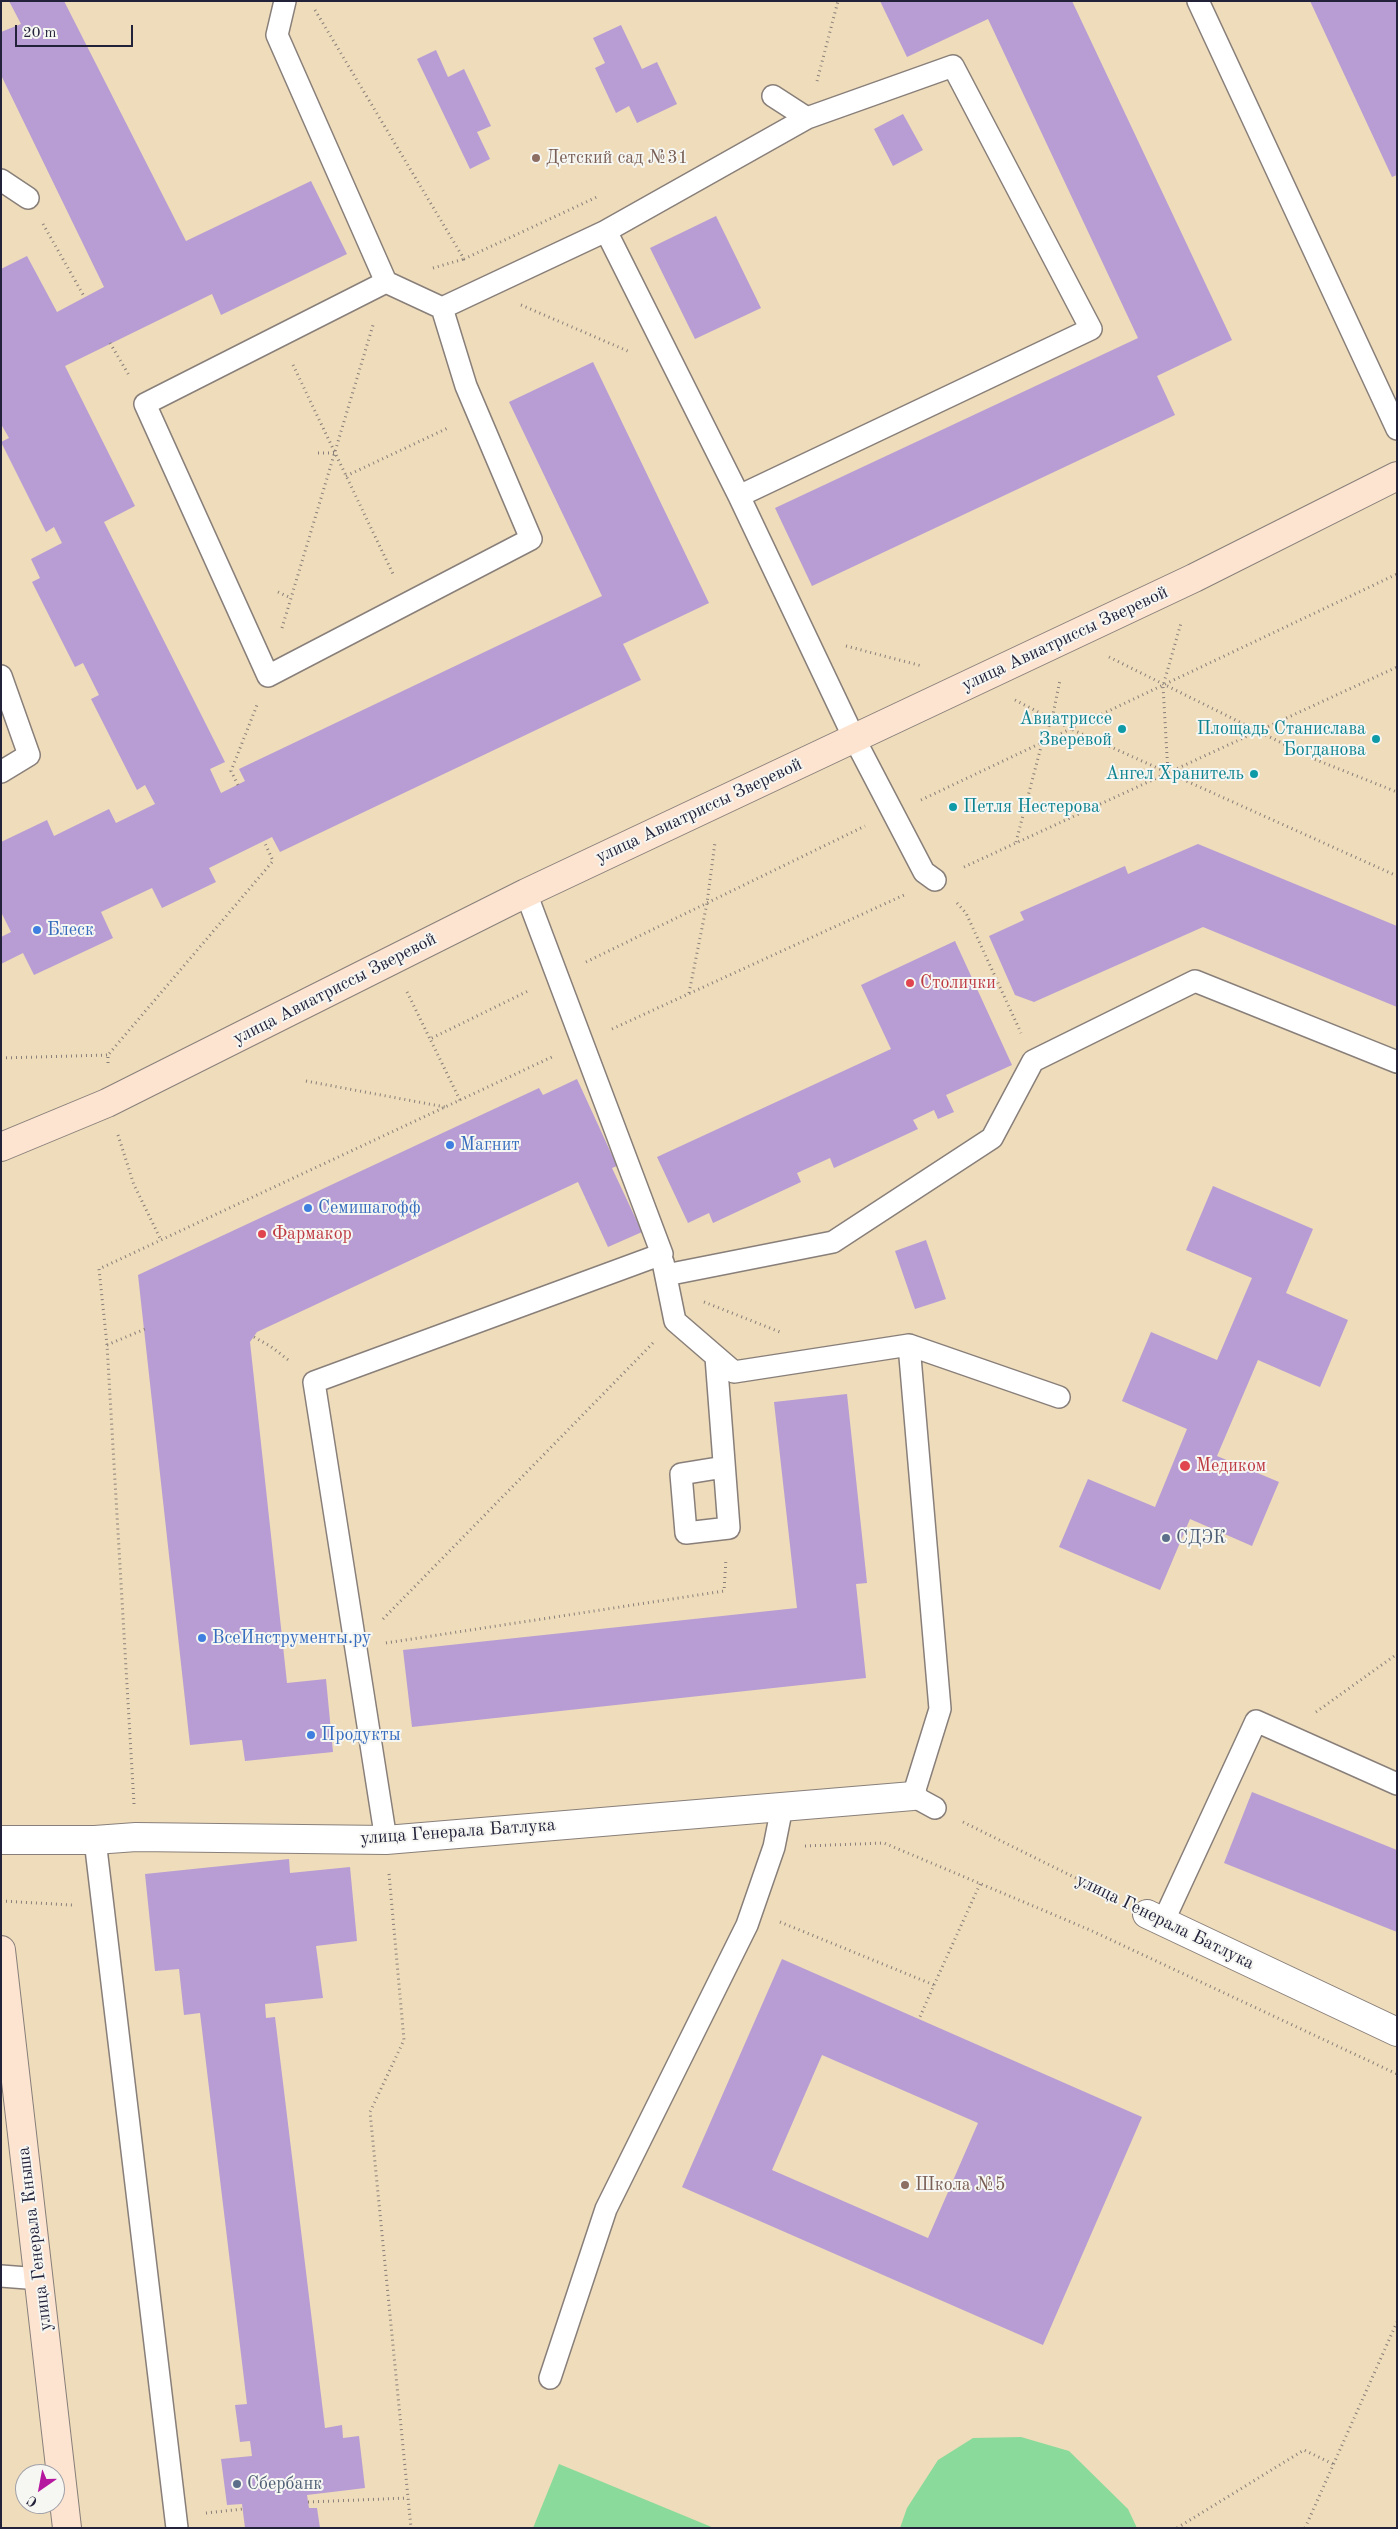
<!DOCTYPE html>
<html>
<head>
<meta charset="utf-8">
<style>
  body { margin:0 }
  #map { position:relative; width:1398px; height:2529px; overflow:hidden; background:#efdcba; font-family:"Old Standard TT",serif }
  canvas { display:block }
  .frame { position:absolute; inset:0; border:2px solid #22223b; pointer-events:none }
  .north { position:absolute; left:15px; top:2464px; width:50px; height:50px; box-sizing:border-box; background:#f6f6f2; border:1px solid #a1a1a9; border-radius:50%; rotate:213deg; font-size:14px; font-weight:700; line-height:20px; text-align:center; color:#22223b }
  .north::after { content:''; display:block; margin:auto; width:18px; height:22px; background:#b5179e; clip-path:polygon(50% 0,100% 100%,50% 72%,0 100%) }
  .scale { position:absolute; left:15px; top:25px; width:118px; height:22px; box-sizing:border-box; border:2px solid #22223b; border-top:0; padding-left:6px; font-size:15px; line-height:18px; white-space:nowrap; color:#22223b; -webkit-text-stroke:4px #f6f6f2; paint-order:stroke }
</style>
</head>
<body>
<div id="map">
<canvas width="1398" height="2529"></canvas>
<div class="frame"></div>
<div class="north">С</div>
<div class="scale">20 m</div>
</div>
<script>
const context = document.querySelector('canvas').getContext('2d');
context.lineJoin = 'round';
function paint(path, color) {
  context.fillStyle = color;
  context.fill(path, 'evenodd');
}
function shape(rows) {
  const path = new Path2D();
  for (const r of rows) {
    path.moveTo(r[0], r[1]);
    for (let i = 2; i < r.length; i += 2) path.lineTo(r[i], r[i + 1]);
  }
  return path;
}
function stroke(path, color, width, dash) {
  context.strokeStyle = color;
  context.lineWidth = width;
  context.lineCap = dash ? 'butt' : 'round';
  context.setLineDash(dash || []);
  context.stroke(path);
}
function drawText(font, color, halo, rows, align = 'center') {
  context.font = font + ' "Old Standard TT",serif';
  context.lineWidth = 4;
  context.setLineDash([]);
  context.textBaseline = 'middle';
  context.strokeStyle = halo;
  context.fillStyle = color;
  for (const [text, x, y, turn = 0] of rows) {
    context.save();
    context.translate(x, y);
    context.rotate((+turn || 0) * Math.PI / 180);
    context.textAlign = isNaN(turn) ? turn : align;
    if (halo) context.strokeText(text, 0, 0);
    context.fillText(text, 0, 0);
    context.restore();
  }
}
const green = shape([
  [1021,2437,1069,2451,1128,2509,1137,2528,900,2528,907,2508,938,2460,973,2438],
  [559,2464,714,2528,533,2528]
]);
const building = shape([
  [9,1,64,1,186,241,311,181,347,254,221,315,212,294,65,366,135,506,104,522,225,762,210,769,221,793,245,781,239,769,602,596,509,402,593,362,709,603,623,644,641,680,280,852,272,837,209,868,216,882,162,908,152,888,101,912,113,938,34,975,23,953,1,964,1,937,11,932,1,912,1,842,47,820,54,836,109,809,116,823,155,804,145,785,137,790,91,699,99,695,83,663,75,667,32,582,40,578,31,559,62,543,54,527,46,532,1,442,9,438,1,424,1,269,27,256,57,312,104,287,1,75,1,32,21,24],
  [880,1,1072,1,1232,340,1157,376,1175,415,812,586,775,508,1138,338,988,19,907,57],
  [1310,1,1397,1,1397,175,1392,177],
  [621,25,642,69,657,62,677,104,637,123,629,106,616,113,595,68,605,63,593,38],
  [436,50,448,77,464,69,491,126,477,132,490,159,470,169,417,59],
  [903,114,923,150,893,166,874,129],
  [716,216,761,308,695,339,650,248],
  [1198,844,1397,926,1397,1007,1203,927,1034,1002,1015,995,989,936,1024,920,1020,912,1125,866,1128,874],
  [955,941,1012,1065,946,1095,954,1112,938,1119,934,1110,913,1120,918,1129,834,1168,830,1158,797,1173,801,1182,713,1223,709,1213,688,1223,657,1157,891,1049,861,985],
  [577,1079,617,1166,612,1168,642,1232,608,1247,578,1182,257,1332,250,1342,287,1683,326,1679,333,1752,245,1761,242,1740,190,1745,138,1275,539,1088,543,1095],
  [1213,1186,1313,1229,1286,1293,1348,1320,1320,1387,1258,1360,1217,1456,1279,1482,1252,1546,1190,1519,1160,1590,1059,1547,1088,1479,1155,1507,1187,1429,1122,1401,1151,1332,1217,1360,1252,1278,1186,1250],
  [926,1240,946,1299,915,1309,895,1251],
  [847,1394,867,1583,856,1584,866,1678,412,1727,403,1650,797,1608,774,1402],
  [1252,1792,1397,1850,1397,1932,1224,1863],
  [289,1859,290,1873,350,1867,357,1941,316,1946,323,1998,265,2004,266,2018,275,2017,325,2428,342,2425,343,2438,359,2436,365,2488,307,2495,309,2508,317,2508,320,2528,245,2528,242,2504,227,2505,221,2459,252,2456,250,2441,240,2442,235,2405,247,2404,200,2013,184,2015,179,1969,155,1971,145,1874],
  [782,1959,1142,2117,1043,2345,682,2187],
  [822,2055,978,2123,928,2238,772,2170]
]);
const path = shape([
  [315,10,464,259,599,196],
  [817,81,838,1],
  [43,224,85,298],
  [433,268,464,259],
  [521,305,630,352],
  [110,343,130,377],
  [293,365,394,576],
  [318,453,335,453],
  [346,476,450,427],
  [278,592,291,598],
  [282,628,373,325],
  [846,646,922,666],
  [1109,657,1314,759,1397,792],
  [1015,700,1071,729,1397,876],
  [1168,773,1163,686,1181,623],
  [238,785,231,771,257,705],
  [921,800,1397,574],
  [1016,842,1042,743,1052,719,1060,680],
  [964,867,1397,667],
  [957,903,966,913,1021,1033],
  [586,962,865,826],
  [407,992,430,1039],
  [689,993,707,903,715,842],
  [612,1029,904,895],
  [1,1058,108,1055],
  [108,1063,108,1055,273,861,264,841],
  [306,1081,445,1107],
  [460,1100,430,1039,528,991],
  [118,1135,134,1185,161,1240],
  [704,1302,780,1332],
  [254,1337,270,1346,291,1362],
  [107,1345,145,1329],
  [383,1619,653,1343],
  [386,1643,724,1591,726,1559],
  [1316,1712,1397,1654],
  [134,1804,107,1345,99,1269,554,1056],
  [963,1822,1118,1899],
  [805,1846,884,1843,1090,1930,1397,2074],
  [389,1874,404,2040,370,2112,411,2528],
  [1,1901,72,1905],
  [780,1922,934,1985,919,2019],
  [934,1985,980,1884],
  [308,2502,408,2498],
  [206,2513,243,2509],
  [1177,2528,1304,2450,1333,2464],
  [1305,2528,1397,2322]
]);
const lane = shape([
  [285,1,277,35,386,282,145,404,268,676,531,539,466,386,442,308],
  [1198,1,1397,429],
  [773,96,807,118],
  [1,180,28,198],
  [386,282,442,308,606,231],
  [739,496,1091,329,953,66,807,118,606,231,739,496,854,738,924,872,935,880],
  [1,676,29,755,1,772],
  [663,1262,675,1321,734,1372,909,1345,940,1709,913,1796,935,1808],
  [666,1275,833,1242,992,1138,1033,1061,1195,981,1397,1062],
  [909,1345,1059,1397],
  [716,1357,729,1528,686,1533,681,1474,724,1467],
  [95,1840,177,2528],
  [386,1840,314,1382,662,1254,526,893],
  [1163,1922,1256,1721,1397,1784],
  [1,2276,40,2279],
  [550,2378,606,2209,747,1925,774,1847,782,1807]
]);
const street = shape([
  [1,1840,95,1840,136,1837,386,1840,913,1796],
  [1147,1914,1397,2032]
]);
const secondary = shape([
  [1,1147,107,1103,526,893,1194,578,1397,476],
  [1,1950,67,2528]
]);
const markers = [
  [536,158,5,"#8d6e63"],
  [1122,729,5,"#0f9aa8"],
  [1376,739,5,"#0f9aa8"],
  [1254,774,5,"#0f9aa8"],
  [953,807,5,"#0f9aa8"],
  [37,930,5,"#3f7fe0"],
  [910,983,5,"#e0444e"],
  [450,1145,5,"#3f7fe0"],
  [308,1208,5,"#3f7fe0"],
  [262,1234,5,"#e0444e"],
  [1185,1466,6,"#e0444e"],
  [1166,1538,5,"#5c6f8a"],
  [202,1638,5,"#3f7fe0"],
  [311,1735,5,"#3f7fe0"],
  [905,2185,5,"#8d6e63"],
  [237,2484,5,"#5c6f8a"]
];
const educationNames = [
  ["Детский сад №31",546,158],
  ["Школа №5",915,2185]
];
const streetNames = [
  ["улица Авиатриссы Зверевой",1065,639,-25],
  ["улица Авиатриссы Зверевой",699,811,-25],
  ["улица Авиатриссы Зверевой",335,989,-27],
  ["улица Генерала Батлука",458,1832,-4],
  ["улица Генерала Батлука",1165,1922,26],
  ["улица Генерала Кныша",35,2239,-97]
];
const cultureNames = [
  ["Авиатриссе",1112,719],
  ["Зверевой",1112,740],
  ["Площадь Станислава",1366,729],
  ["Богданова",1366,750],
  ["Ангел Хранитель",1244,774],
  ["Петля Нестерова",963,807,"left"]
];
const shopNames = [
  ["Блеск",47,930],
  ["Магнит",460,1145],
  ["Семишагофф",318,1208],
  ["ВсеИнструменты.ру",212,1638],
  ["Продукты",321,1735]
];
const healthNames = [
  ["Столички",920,983],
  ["Фармакор",272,1234],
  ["Медиком",1196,1466]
];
const serviceNames = [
  ["СДЭК",1176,1538],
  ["Сбербанк",247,2484]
];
paint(green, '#8adb9b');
paint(building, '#b79dd4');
stroke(lane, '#887f7a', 24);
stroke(street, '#887f7a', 30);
stroke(secondary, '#887f7a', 30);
stroke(path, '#887f7a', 3, [1, 4]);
stroke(lane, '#fff', 21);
stroke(street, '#fff', 28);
stroke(secondary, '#fde4d1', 28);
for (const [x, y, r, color] of markers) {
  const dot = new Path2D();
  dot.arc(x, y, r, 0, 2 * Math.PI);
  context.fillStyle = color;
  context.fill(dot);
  stroke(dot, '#f6f6f2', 2);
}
drawText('18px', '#785e54', '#f6f6f2', educationNames, 'left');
drawText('18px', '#22223b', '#f6f6f2', streetNames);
drawText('18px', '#0d838f', '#f6f6f2', cultureNames, 'right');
drawText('18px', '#366cbe', '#f6f6f2', shopNames, 'left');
drawText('18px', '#be3a42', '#f6f6f2', healthNames, 'left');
drawText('18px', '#4e5e75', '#f6f6f2', serviceNames, 'left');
</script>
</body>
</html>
